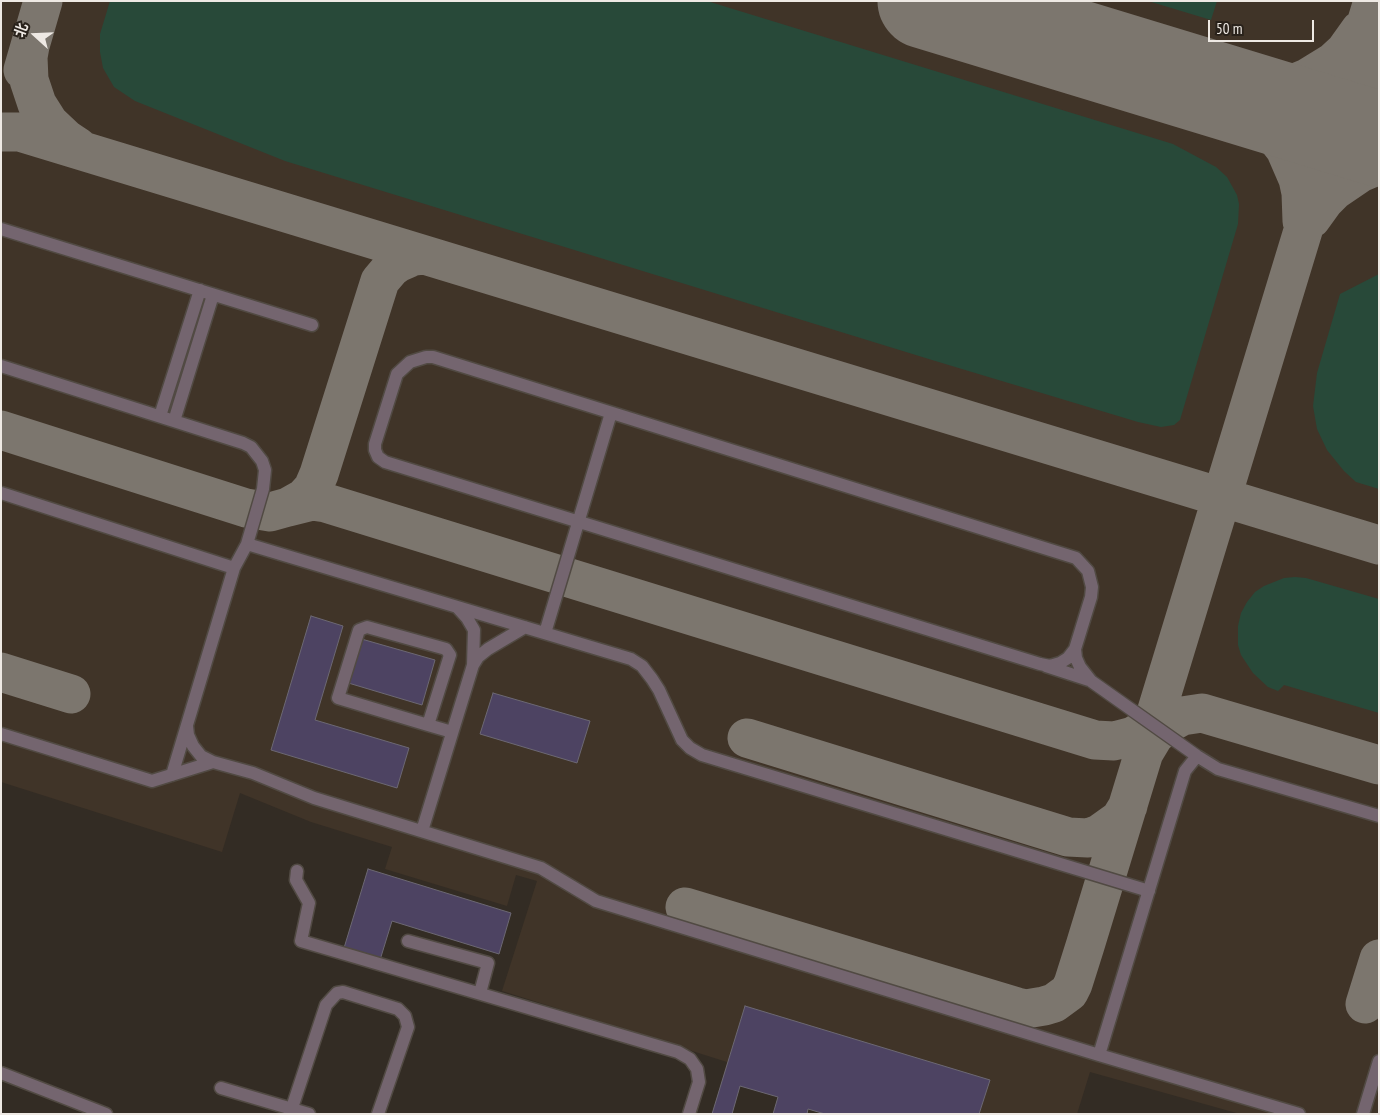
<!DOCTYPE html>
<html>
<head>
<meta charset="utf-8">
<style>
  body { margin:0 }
  #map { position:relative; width:1380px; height:1115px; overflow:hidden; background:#332c24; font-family:"PT Sans Narrow","Noto Sans SC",sans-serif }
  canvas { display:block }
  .frame { position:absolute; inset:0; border:2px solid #eee9e4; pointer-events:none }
  .north { position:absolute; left:10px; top:10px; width:50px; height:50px; -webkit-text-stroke:4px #29221b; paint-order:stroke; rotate:290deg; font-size:14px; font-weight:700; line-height:20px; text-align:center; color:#eee9e4 }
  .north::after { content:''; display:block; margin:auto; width:18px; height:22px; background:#eee9e4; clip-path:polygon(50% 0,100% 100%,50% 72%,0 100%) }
  .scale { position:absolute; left:1208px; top:20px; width:106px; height:22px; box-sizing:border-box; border:2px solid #eee9e4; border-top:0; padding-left:6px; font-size:15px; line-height:18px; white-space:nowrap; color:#eee9e4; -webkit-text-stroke:4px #29221b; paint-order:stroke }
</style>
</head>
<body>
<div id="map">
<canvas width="1380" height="1115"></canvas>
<div class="frame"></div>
<div class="north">北</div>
<div class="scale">50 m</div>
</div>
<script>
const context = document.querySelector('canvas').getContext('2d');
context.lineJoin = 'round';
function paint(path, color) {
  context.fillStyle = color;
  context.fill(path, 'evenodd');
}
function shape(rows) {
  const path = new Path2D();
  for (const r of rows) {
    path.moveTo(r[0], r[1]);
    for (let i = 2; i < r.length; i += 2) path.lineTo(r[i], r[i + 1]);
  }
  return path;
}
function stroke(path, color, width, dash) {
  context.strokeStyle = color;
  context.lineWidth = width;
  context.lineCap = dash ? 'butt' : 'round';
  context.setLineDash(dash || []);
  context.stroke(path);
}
const built = shape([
  [1,1,1379,1,1379,1114,1240,1114,1090,1072,1077,1114,825,1114,808,1109,807,1114,778,1097,740,1086,732,1114,712,1114,727,1062,502,991,537,881,516,875,507,906,385,869,392,847,311,822,240,793,222,852,1,782]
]);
const green = shape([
  [110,1,707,1,1173,144,1216,167,1227,177,1237,195,1239,204,1238,224,1180,420,1174,425,1161,427,1138,422,932,360,285,161,135,101,114,87,103,68,100,52,100,34],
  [1148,1,1217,1,1211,20],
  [1379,274,1379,489,1356,482,1344,471,1327,450,1317,429,1313,406,1317,373,1340,294],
  [1295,577,1306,578,1379,599,1379,713,1284,685,1278,691,1268,687,1253,673,1241,655,1238,645,1238,626,1241,613,1247,602,1255,592,1264,586,1284,578]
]);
const taxiway = shape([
  [1368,32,1367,43,1369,61,1379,89],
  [30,46,28,57,29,80,37,104,49,123,66,139,78,147],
  [23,70,43,1],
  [1225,92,1242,94,1266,92,1280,89,1307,78,1333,62,1345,51,1360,30],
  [1225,92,1240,101,1264,122,1285,149,1298,179,1301,193,1302,221],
  [1,132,20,132,1379,545],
  [1311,219,1324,201,1335,190,1360,173,1379,165],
  [1,430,246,508,270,512,288,507,304,498,313,488,319,474,380,281,391,268,398,263,414,256,424,255],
  [288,507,312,501,326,503,1095,740,1114,741,1133,736,1146,728,1156,714],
  [1,672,71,694],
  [747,738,1068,837,1088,838,1099,834,1120,819,1128,806],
  [1145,751,1154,736,1166,725,1182,716,1202,713,1379,765],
  [685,907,1017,1007,1026,1009,1044,1006,1054,1003,1069,992,1073,984,1085,946,1373,1],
  [1365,1004,1379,959]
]);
const runway = shape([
  [925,1,1379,139]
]);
const building = shape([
  [311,616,343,626,315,720,409,748,397,788,271,750,311,616],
  [358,638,435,660,422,705,345,682,358,638],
  [493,693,590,721,577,763,480,734,493,693],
  [368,869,511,913,499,954,392,921,380,960,344,948,368,869],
  [745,1006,990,1080,979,1114,825,1114,808,1109,807,1114,773,1114,778,1097,740,1086,732,1114,712,1114,745,1006]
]);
const minor = shape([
  [1,229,312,325],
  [426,357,433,357,1076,558,1088,571,1092,587,1091,597,1075,649,1068,658,1060,663,1050,666,1040,664,385,462,378,457,375,450,375,444,397,374,410,362,426,357],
  [1,366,243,443,251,447,262,461,265,470,263,489,247,544,234,568,172,775],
  [160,416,200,290],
  [174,421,213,295],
  [1,493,234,568],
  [247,544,631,659,642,666,652,679,659,690,682,740,690,748,702,755,1149,891],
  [457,607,467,618,474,630,473,665],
  [545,633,611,413],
  [1075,649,1076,658,1080,667,1091,681,1197,756,1218,769,1379,816],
  [1046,666,1089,680],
  [428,725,450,655,446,649,367,627,359,630,338,698,428,725,452,732],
  [187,726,188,735,193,746,201,756,213,762],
  [1,734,152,781,213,762,253,773,314,798,541,868,596,901,1099,1055,1299,1114],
  [422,831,473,665,478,657,488,649,525,627],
  [297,871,296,880,309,903,301,941,678,1052,690,1059,697,1069,699,1082,689,1114],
  [408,941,488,963,480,993],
  [1099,1055,1185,771,1197,756],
  [1,1073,106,1114],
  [221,1088,309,1114],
  [290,1114,326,1005,337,993,343,992,398,1009,405,1016,408,1027,378,1114],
  [1363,1114,1379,1061]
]);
paint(built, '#403428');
paint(green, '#284939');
stroke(taxiway, '#7c766e', 39);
stroke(runway, '#7c766e', 95);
paint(building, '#4d4362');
stroke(building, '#6c6873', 1);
stroke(minor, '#514a43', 15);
stroke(minor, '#74656f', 12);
</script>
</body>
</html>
